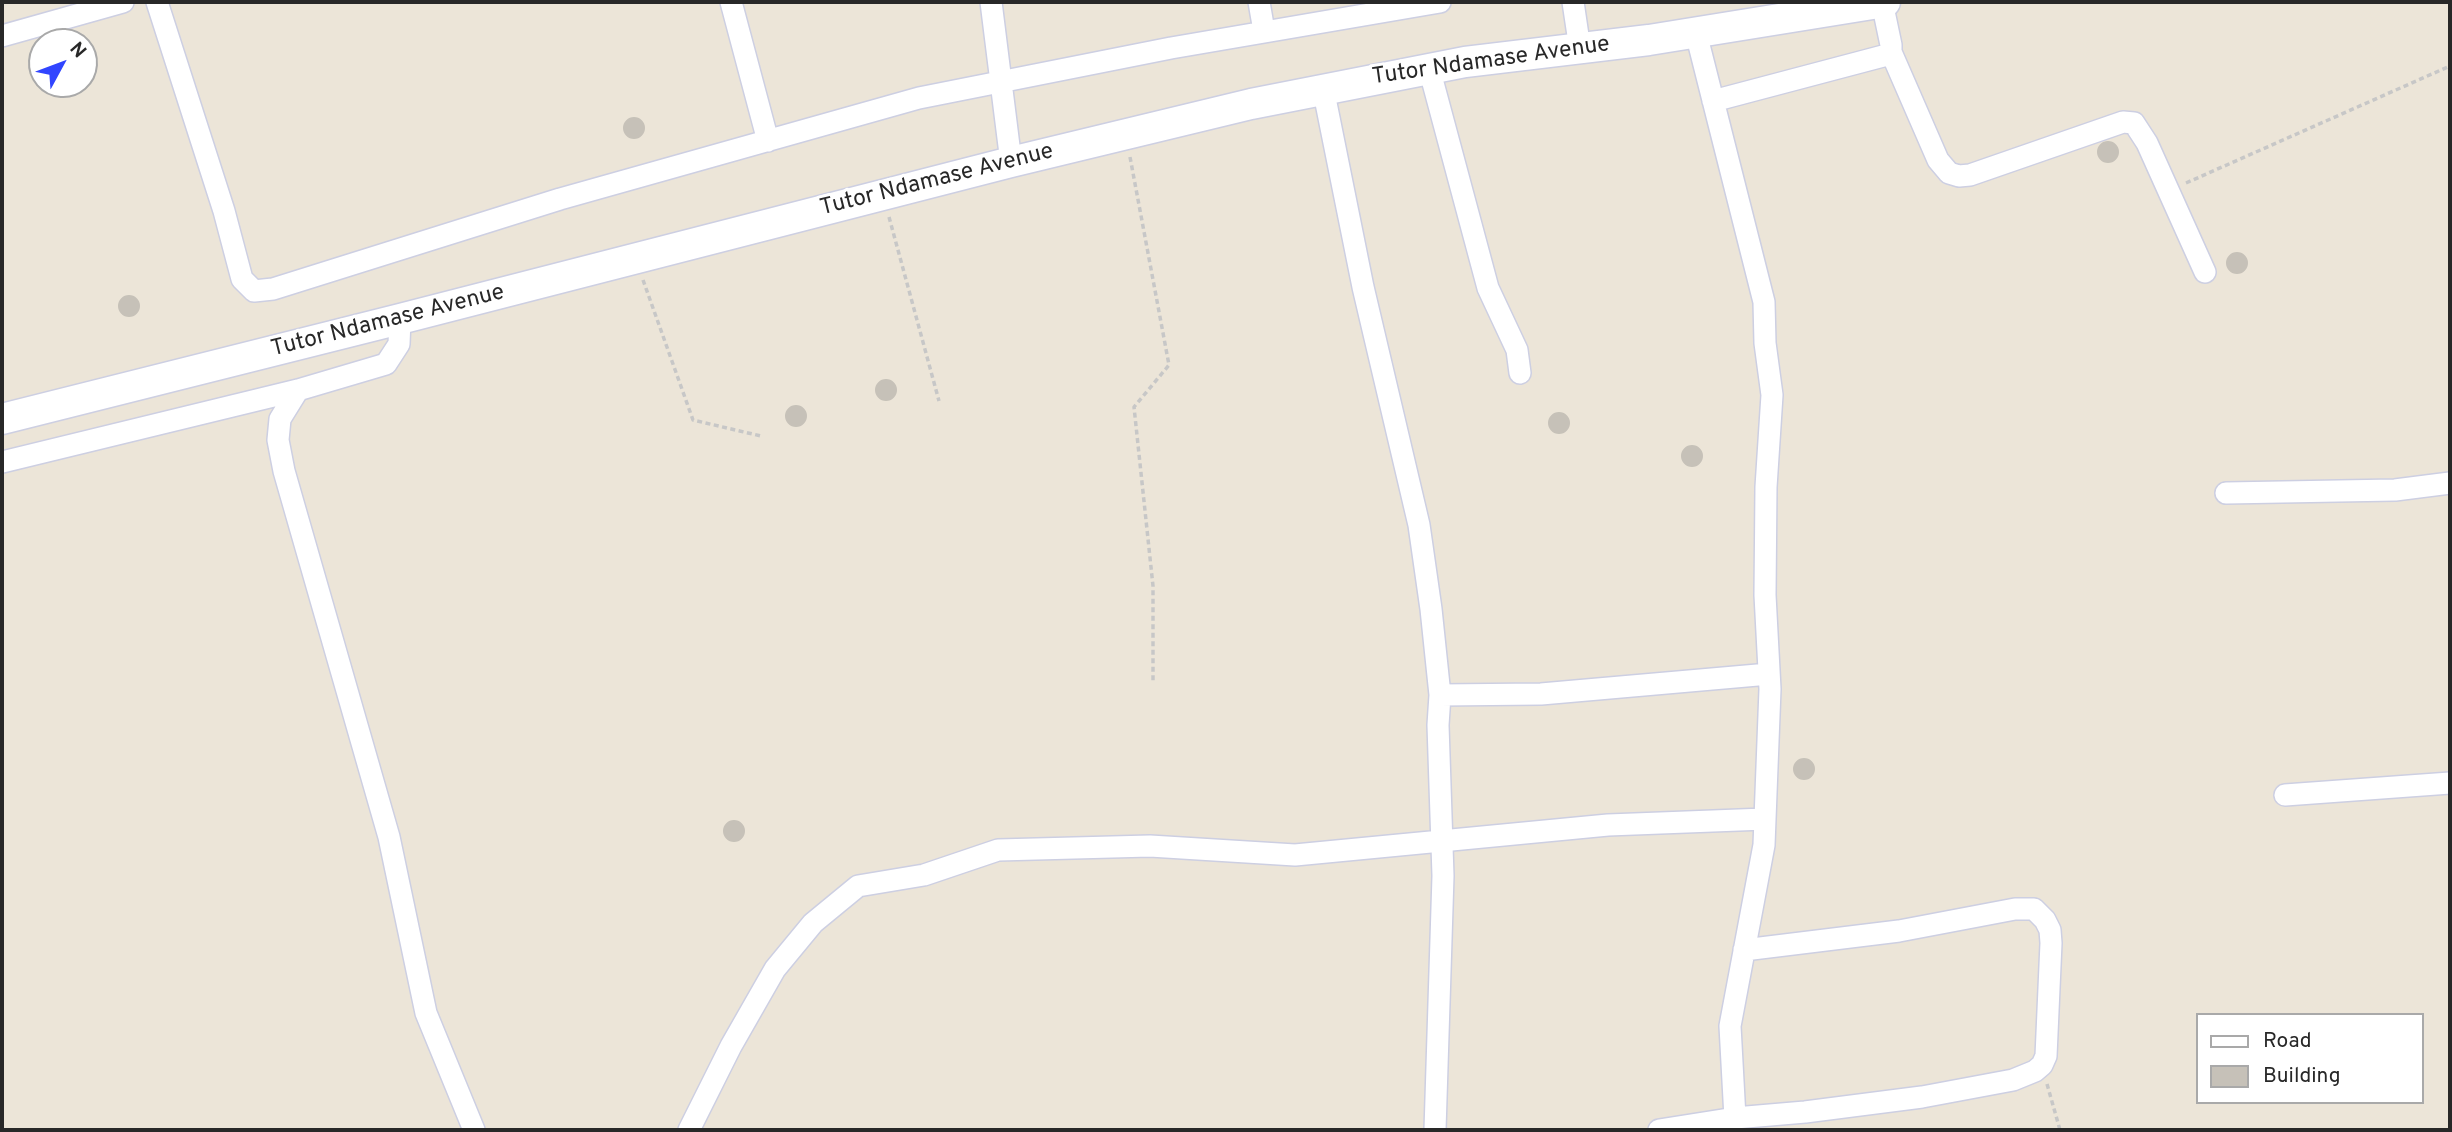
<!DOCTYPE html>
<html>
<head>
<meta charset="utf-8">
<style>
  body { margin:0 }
  #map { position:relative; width:2452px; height:1132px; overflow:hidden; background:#ece5d8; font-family:Overpass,sans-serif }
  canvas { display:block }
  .frame { position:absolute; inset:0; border:4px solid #282828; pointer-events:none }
  .legend { position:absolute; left:2196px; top:1013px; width:228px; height:91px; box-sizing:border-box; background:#fff; border:2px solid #a9a9a9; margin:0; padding:9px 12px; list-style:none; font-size:21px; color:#282828 }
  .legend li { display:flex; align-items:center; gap:14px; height:35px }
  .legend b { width:35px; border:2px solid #a9a9a9 }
  .north { position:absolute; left:28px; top:28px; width:70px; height:70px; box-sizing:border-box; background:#fff; border:2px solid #a9a9a9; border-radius:50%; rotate:49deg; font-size:19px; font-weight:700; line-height:28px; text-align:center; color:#282828 }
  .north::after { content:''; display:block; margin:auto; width:24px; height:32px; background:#3145ff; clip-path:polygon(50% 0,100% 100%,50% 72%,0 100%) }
</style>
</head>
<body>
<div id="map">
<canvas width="2452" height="1132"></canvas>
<div class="frame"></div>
<ul class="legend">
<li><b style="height:9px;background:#fff"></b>Road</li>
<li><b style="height:19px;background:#c6c1b8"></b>Building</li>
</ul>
<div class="north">N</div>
</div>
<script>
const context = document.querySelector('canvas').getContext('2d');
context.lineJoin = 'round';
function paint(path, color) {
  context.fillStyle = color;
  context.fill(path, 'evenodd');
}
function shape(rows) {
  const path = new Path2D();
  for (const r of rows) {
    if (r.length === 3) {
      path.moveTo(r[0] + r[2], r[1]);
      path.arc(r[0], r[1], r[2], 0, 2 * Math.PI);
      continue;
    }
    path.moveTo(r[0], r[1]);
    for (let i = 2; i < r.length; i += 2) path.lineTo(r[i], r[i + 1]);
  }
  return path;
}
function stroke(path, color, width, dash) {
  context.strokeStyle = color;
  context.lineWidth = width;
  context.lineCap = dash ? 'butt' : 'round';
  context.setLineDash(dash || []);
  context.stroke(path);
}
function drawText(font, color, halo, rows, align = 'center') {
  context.font = font + ' Overpass,sans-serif';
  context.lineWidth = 6;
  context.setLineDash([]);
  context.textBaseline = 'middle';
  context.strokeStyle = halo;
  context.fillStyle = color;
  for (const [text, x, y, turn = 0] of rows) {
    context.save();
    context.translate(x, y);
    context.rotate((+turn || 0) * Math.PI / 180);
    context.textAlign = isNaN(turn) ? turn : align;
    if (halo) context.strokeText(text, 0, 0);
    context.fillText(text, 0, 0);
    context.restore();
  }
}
const building = shape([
  [634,128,11],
  [2108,152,11],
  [2237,263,11],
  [129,306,11],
  [886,390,11],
  [796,416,11],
  [1559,423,11],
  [1692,456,11],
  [1804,769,11],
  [734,831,11]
]);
const path = shape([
  [1130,157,1169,365,1134,407,1153,586,1153,681],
  [2186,183,2450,66],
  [889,217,939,401],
  [643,280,693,420,761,436],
  [2047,1084,2060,1130]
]);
const street = shape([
  [157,2,224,211,242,279,254,291,273,289,560,199,919,98,1171,48,1440,2],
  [731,2,768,141],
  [991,2,1011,162],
  [1259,2,1264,31],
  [1573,2,1580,49],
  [1696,33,1764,302,1765,343,1772,395,1766,487,1765,595,1770,689,1764,845,1730,1026,1735,1118],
  [2,36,123,2],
  [1891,52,1938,160,1949,173,1959,176,1970,175,2123,122,2134,123,2147,143,2205,272],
  [1429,68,1488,288,1517,350,1520,373],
  [1323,88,1363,287,1419,525,1431,609,1440,695,1438,725,1443,876,1435,1130],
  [1713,101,1887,55,1891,52,1891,45,1882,2],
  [298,390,280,419,278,440,284,471,389,837,426,1013,474,1130],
  [2,462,298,390,386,364,399,344,400,319],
  [2226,493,2395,490,2450,483],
  [1440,695,1541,694,1769,674],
  [2285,795,2450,783],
  [689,1130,731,1046,775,969,813,923,858,886,924,875,998,850,1150,846,1295,855,1608,825,1765,819],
  [1659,1130,1735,1118,1805,1112,1922,1097,2013,1080,2035,1071,2042,1065,2046,1056,2051,943,2050,930,2045,920,2034,909,2015,909,1899,931,1744,950]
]);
const secondary = shape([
  [2,419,400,319,1011,162,1251,104,1465,62,1649,40,1885,2]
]);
const streetNames = [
  ["Tutor Ndamase Avenue",1491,62,-8],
  ["Tutor Ndamase Avenue",937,181,-14],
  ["Tutor Ndamase Avenue",388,322,-14]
];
paint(building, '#c6c1b8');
stroke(street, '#cdcfe2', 24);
stroke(secondary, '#cdcfe2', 33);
stroke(path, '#c7c7c7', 3.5, [5, 3.5]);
stroke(street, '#fff', 21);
stroke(secondary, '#fff', 30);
drawText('23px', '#282828', '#fff', streetNames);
</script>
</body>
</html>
